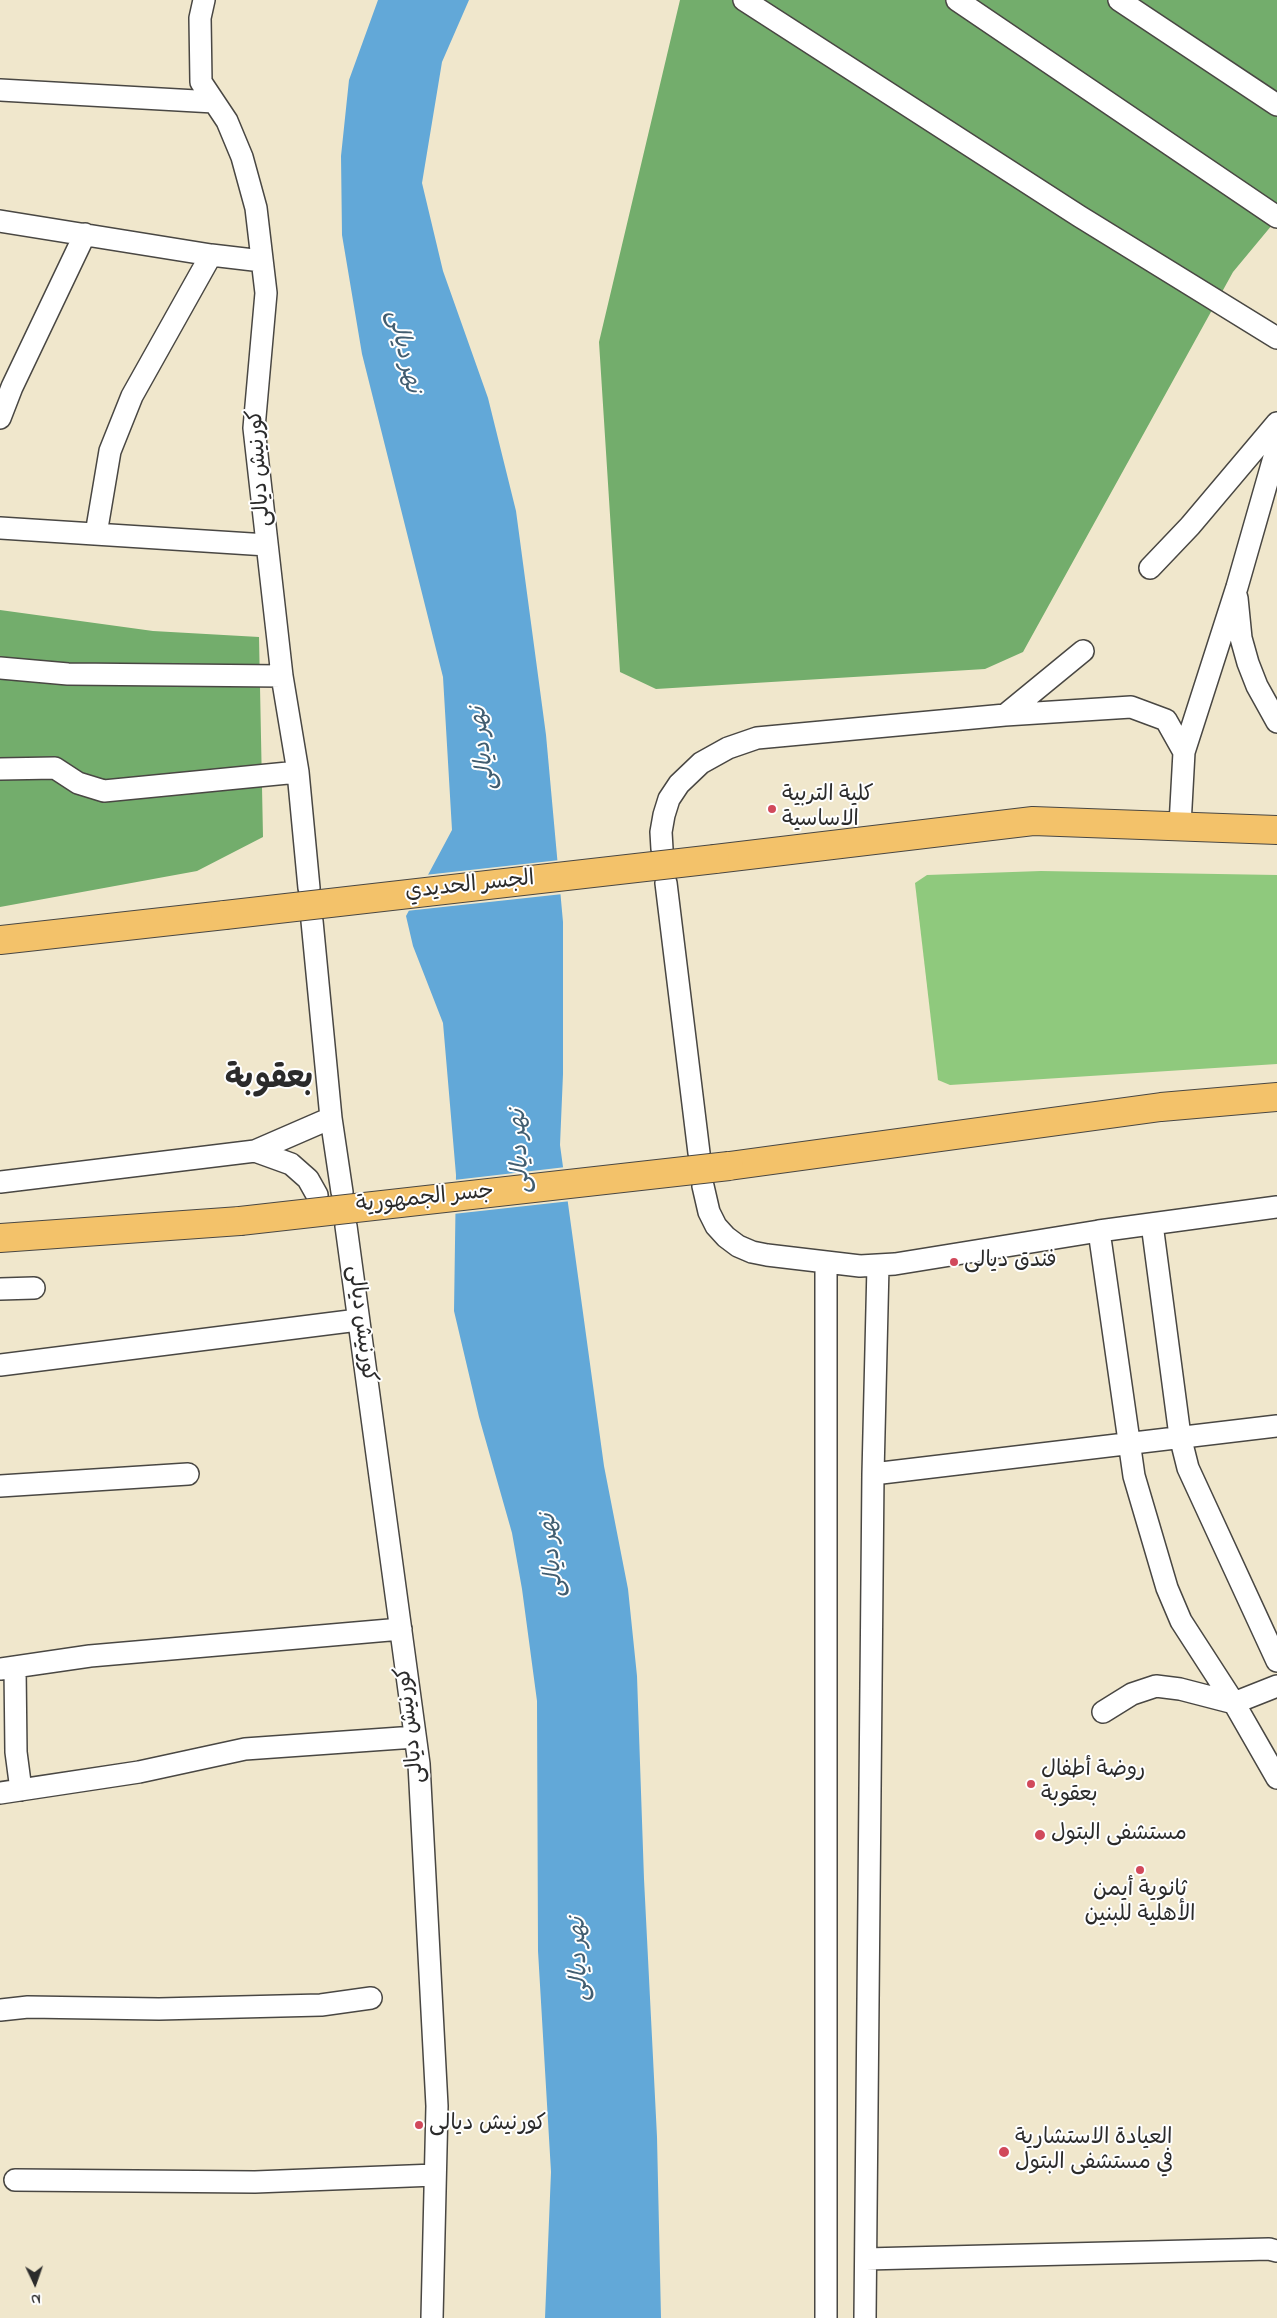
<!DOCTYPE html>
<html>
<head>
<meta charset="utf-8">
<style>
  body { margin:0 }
  #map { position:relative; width:1277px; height:2318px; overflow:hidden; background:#f0e7cc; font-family:"Indie Flower",sans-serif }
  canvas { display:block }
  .north { position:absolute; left:10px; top:2258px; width:50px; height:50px; -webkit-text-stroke:4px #fff; paint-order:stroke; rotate:177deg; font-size:14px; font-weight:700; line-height:20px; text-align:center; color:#2b2b2b }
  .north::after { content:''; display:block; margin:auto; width:18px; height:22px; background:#2b2b2b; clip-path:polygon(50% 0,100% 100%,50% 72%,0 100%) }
</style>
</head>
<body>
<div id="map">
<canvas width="1277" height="2318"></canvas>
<div class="north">N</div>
</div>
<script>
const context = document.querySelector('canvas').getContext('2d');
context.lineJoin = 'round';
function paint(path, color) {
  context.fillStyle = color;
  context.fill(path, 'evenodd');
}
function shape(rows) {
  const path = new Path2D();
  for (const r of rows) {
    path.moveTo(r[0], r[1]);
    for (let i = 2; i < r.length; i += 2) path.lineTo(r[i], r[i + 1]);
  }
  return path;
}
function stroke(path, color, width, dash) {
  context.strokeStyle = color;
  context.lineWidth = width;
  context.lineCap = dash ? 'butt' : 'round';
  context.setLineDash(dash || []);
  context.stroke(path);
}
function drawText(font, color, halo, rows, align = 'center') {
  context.font = font + ' "Indie Flower","Playpen Sans Arabic",sans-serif';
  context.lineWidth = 4;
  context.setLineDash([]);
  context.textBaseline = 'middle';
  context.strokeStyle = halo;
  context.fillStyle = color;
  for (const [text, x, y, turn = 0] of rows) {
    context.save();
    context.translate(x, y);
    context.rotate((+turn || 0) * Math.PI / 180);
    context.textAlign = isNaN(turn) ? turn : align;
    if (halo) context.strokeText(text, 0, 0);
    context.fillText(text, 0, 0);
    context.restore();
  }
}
const green = shape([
  [1041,871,1277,875,1277,1064,950,1085,938,1080,915,883,927,875]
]);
const forest = shape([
  [680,0,1277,0,1277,219,1233,272,1023,652,985,669,656,689,620,672,599,342],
  [0,610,153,631,259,637,263,837,197,871,0,907]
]);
const water = shape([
  [378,0,469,0,442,62,422,183,443,271,488,398,516,511,546,735,563,922,563,1074,560,1145,604,1466,628,1589,637,1676,644,1879,657,2137,661,2318,545,2318,551,2172,538,1951,537,1701,522,1589,512,1533,479,1417,454,1311,456,1175,443,1023,413,946,406,916,452,830,443,677,362,354,342,235,341,156,349,80]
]);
const pier = shape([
  [560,860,563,894,406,911,425,875],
  [566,1167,571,1201,453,1214,454,1180]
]);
const minor = shape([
  [204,0,200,18,201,82,227,121,242,157,256,208,266,293,254,428,282,676,298,772,309,888],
  [744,0,1079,216,1277,338],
  [957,0,1277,217],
  [1119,0,1277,105],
  [0,90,214,102],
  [0,221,211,255,262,261],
  [0,418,12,387,85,234],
  [0,528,267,545],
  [96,534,110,451,132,396,211,255],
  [1150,568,1190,526,1277,423],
  [1237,598,1241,638,1248,663,1257,686,1277,722],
  [0,668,68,674,282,676],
  [1005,715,1083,651],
  [1184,752,1237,587,1277,447],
  [0,769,55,768,78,783,104,791,298,772],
  [662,849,661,832,664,815,669,799,679,784,701,763,728,748,757,738,1005,715,1131,707,1166,720,1184,752,1180,825],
  [666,883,699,1153],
  [312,921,331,1118,342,1192],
  [255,1151,291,1164,308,1179,317,1195],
  [0,1182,255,1151,331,1118],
  [703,1186,709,1212,716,1226,726,1237,738,1246,752,1252,767,1255,860,1266,895,1264,1099,1231,1277,1207],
  [1152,1224,1180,1436,1188,1468,1277,1661],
  [346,1226,419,1764,437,2106,432,2318],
  [1099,1231,1134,1476,1167,1588,1181,1621,1234,1703,1277,1778],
  [0,1289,34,1288],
  [0,1365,358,1320],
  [873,1474,1277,1426],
  [0,1486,188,1474],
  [15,1667,16,1752,21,1790],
  [0,1669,90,1656,401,1629],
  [1103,1712,1132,1694,1156,1686,1180,1689,1234,1703,1277,1686],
  [0,1793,139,1772,245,1749,415,1737],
  [0,2010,28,2007,159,2009,321,2005,371,1998],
  [15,2180,255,2182,435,2175],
  [866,2259,1269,2249,1277,2251],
  [826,2318,826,1262],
  [865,2318,873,1474,878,1266]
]);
const major = shape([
  [715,859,1033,821,1277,830],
  [0,940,225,915],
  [729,1166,1161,1107,1277,1097],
  [0,1238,240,1221]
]);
const majorBridge = shape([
  [225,915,715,859],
  [240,1221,729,1166]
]);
const markers = [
  [772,809,5,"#d1495b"],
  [954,1262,5,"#d1495b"],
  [1031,1784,5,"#d1495b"],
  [1040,1835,6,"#d1495b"],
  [1140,1870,5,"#d1495b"],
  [419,2125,5,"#d1495b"],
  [1004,2152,6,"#d1495b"]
];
const streetNames = [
  ["كورنيش ديالى",261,468,-94],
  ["الجسر الحديدي",470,887,-6],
  ["جسر الجمهورية",425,1200,-6],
  ["كورنيش ديالى",360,1324,83],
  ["كورنيش ديالى",412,1725,-97]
];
const poiNames = [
  ["كلية التربية",782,796],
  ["الاساسية",782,821],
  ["فندق ديالى",964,1262],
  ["روضة أطفال",1041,1771],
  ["بعقوبة",1041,1796],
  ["مستشفى البتول",1051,1835],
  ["ثانوية أيمن",1140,1891,"center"],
  ["الأهلية للبنين",1140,1916,"center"],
  ["كورنيش ديالى",429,2125],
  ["العيادة الاستشارية",1015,2139],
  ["في مستشفى البتول",1015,2164]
];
const waterNames = [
  ["نهر ديالى",402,352,77],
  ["نهر ديالى",485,748,-97],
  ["نهر ديالى",522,1151,-93],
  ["نهر ديالى",554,1555,-96],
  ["نهر ديالى",581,1959,-92]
];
const townNames = [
  ["بعقوبة",269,1082]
];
paint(green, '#8fc97d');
paint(forest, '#73ad6c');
paint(water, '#62a8d8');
paint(pier, '#f0e7cc');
stroke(minor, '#494743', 24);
stroke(major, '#494743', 30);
stroke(minor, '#fff', 21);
stroke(major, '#f3c26a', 28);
stroke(majorBridge, '#494743', 30, []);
stroke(majorBridge, '#f3c26a', 28);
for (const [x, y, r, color] of markers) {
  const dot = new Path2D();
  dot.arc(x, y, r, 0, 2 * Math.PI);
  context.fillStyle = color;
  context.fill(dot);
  stroke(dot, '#fff', 2);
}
drawText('22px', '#2b2b2b', '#fff', streetNames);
drawText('22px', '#2b2b2b', '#fff', poiNames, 'left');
drawText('italic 24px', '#415d70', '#fff', waterNames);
drawText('bold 32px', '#2b2b2b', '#fff', townNames);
</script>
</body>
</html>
